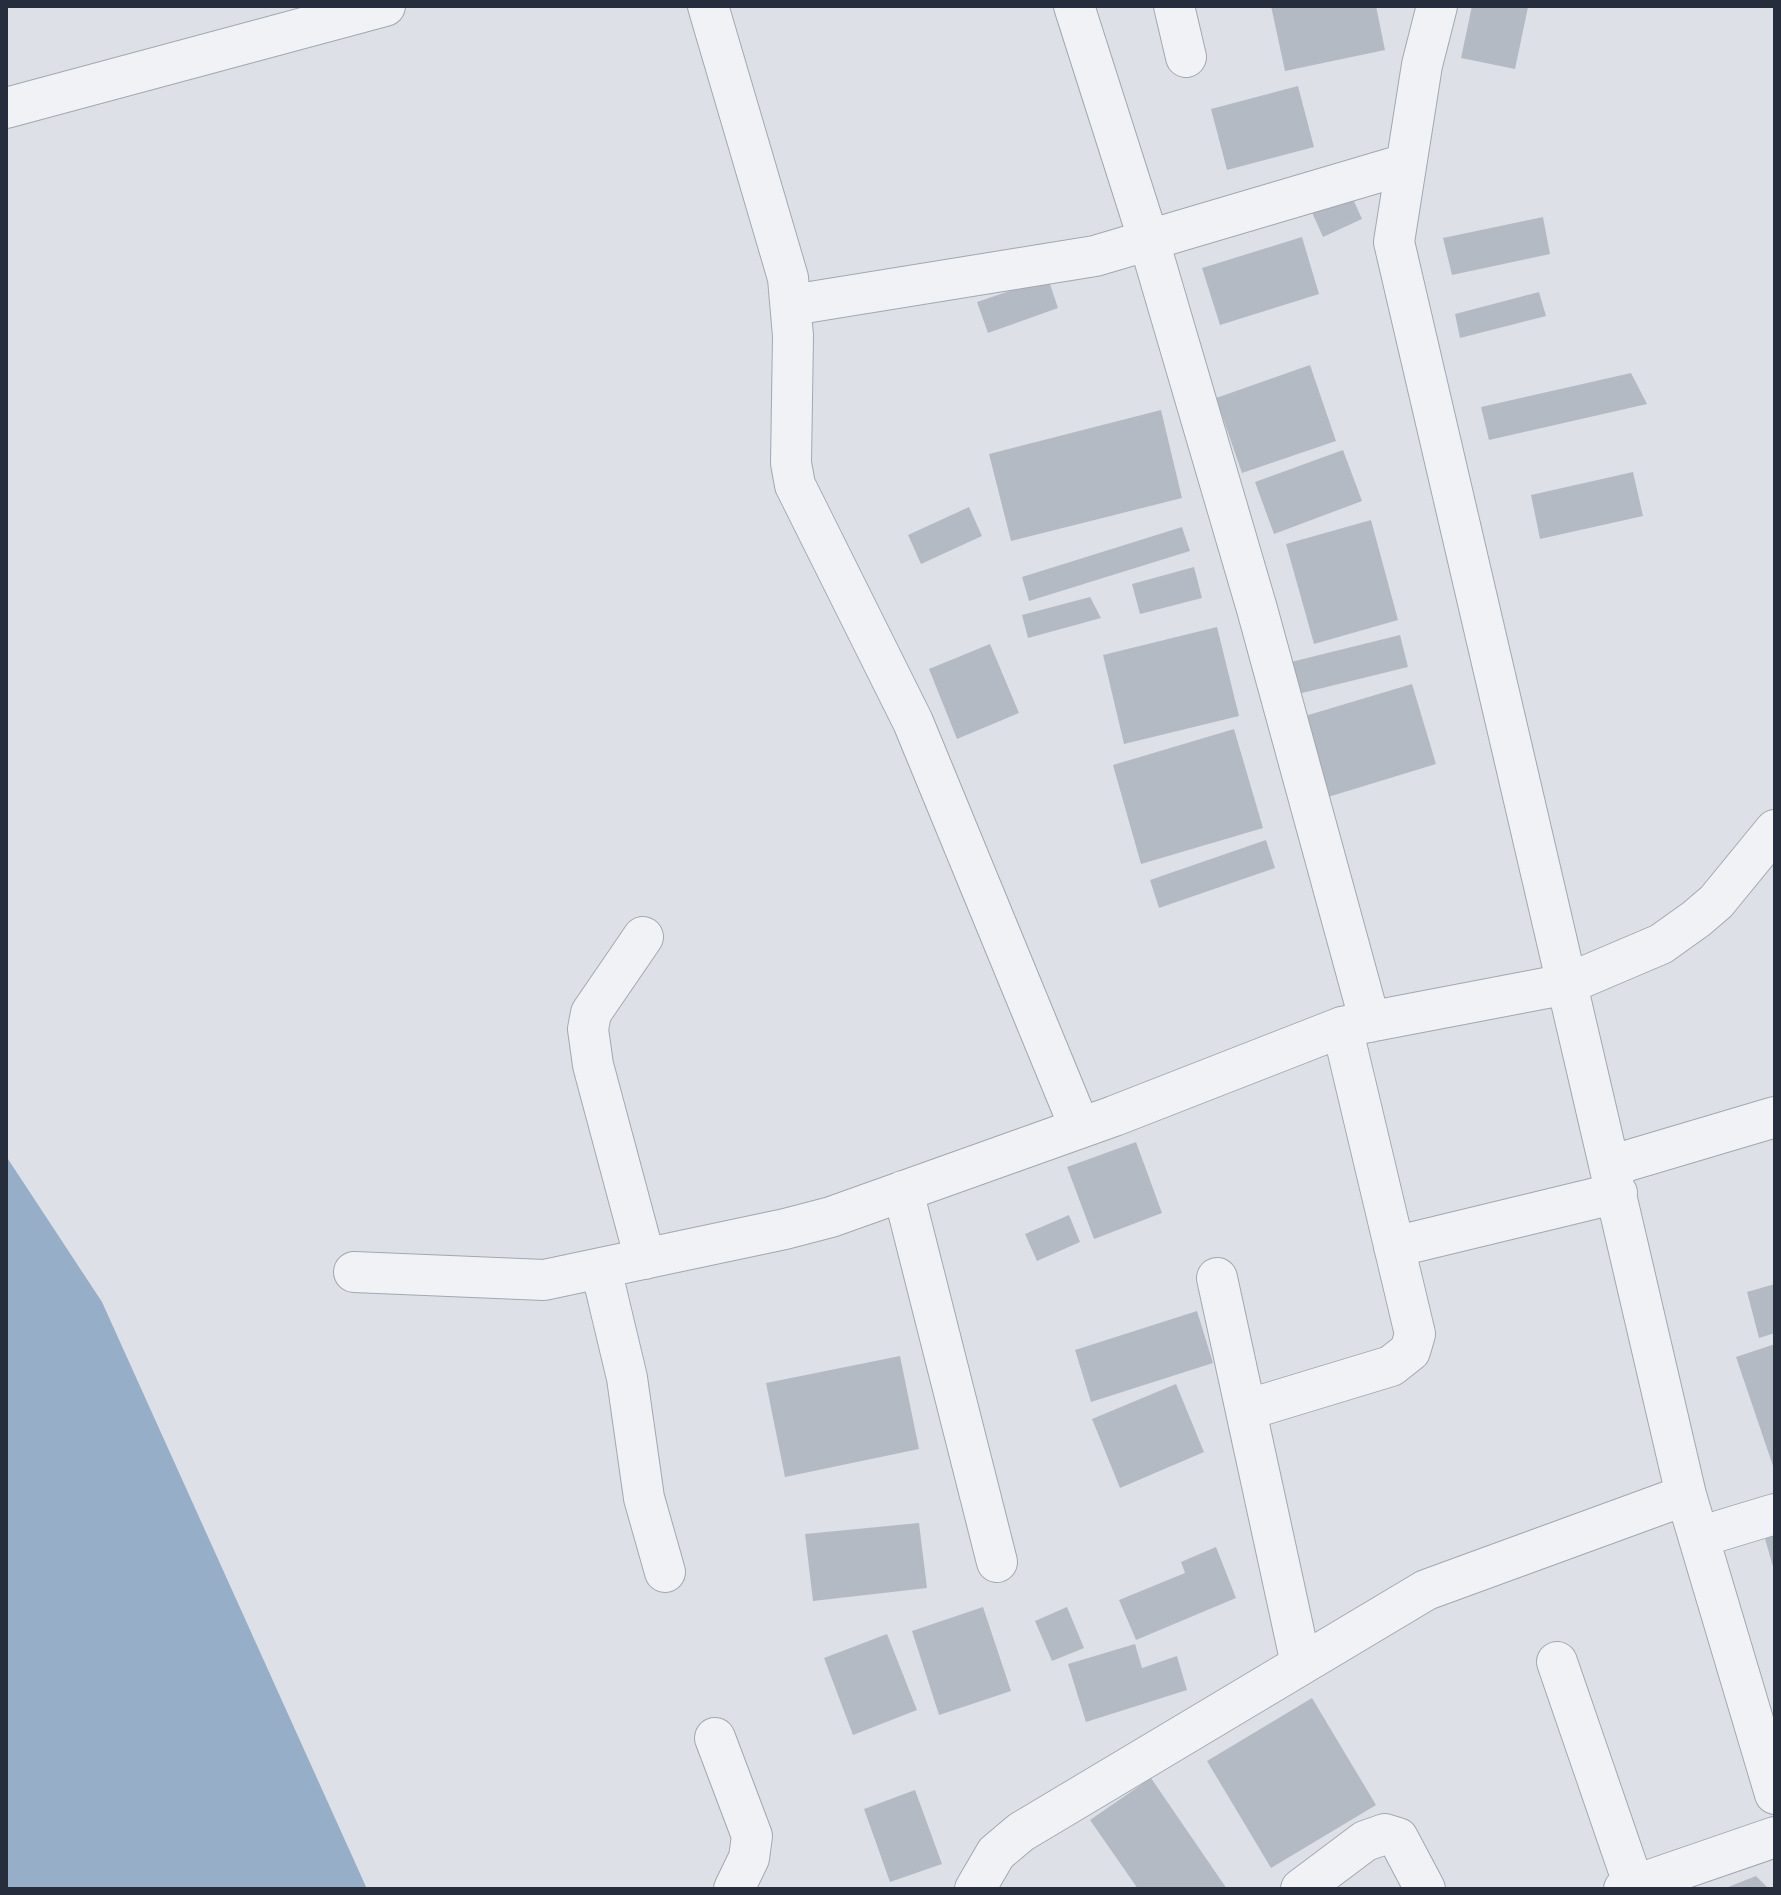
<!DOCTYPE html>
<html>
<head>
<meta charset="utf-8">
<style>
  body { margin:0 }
  #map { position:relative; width:1781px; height:1895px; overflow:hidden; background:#dde1e7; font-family:Lato,sans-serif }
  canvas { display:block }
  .frame { position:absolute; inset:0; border:8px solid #262e3e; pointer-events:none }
</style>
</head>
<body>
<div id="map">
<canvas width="1781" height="1895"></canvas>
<div class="frame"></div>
</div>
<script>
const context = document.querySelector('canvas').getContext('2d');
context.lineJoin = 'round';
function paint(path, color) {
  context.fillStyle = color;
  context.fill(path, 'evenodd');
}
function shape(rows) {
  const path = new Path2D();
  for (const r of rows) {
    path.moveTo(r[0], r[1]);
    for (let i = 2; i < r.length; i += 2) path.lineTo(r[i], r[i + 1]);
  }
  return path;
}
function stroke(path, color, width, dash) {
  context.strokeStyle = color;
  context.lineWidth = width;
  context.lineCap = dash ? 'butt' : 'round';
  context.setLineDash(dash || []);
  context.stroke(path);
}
const water = shape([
  [6,1156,102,1302,367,1889,6,1889]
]);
const building = shape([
  [1271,6,1376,6,1385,50,1285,71],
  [1472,6,1528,7,1515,69,1461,58],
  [1298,86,1314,147,1227,170,1211,109],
  [1349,190,1362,219,1323,237,1310,208],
  [1543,217,1550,254,1452,275,1443,238],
  [1302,237,1319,294,1220,325,1202,268],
  [1048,278,1058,308,988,333,977,302],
  [1539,292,1546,316,1460,338,1455,314],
  [1310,365,1336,441,1242,473,1216,398],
  [1631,373,1647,404,1489,440,1481,407],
  [1161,410,1182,498,1011,541,989,454],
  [1343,450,1362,501,1274,534,1255,482],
  [1633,472,1643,516,1540,539,1531,495],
  [969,507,982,536,921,564,908,535],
  [1371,520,1398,620,1314,644,1286,544],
  [1182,527,1190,551,1029,601,1022,577],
  [1194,567,1202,598,1140,614,1132,584],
  [1090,597,1101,618,1028,638,1022,615],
  [1217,627,1239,716,1124,744,1103,655],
  [1400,635,1408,667,1294,695,1287,663],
  [990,644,1019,713,957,739,929,669],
  [1412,684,1436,764,1328,797,1305,716],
  [1234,729,1263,828,1141,864,1113,765],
  [1266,840,1275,868,1159,908,1150,880],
  [1136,1142,1162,1213,1094,1239,1067,1167],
  [1069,1215,1080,1242,1037,1261,1025,1234],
  [1775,1284,1775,1333,1759,1338,1747,1292],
  [1197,1311,1213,1363,1091,1402,1075,1350],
  [1775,1344,1775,1469,1774,1469,1736,1357],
  [900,1356,919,1449,785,1477,766,1383],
  [1176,1384,1204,1452,1120,1488,1092,1419],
  [919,1523,927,1588,813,1601,805,1534],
  [1775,1529,1775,1570,1774,1570,1763,1532],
  [1216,1547,1236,1598,1136,1640,1119,1600,1185,1573,1181,1562],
  [983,1607,1011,1691,939,1715,912,1631],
  [1067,1607,1084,1648,1052,1661,1035,1621],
  [887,1634,917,1710,853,1735,824,1658],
  [1135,1644,1142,1668,1177,1656,1187,1690,1086,1722,1068,1664],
  [1312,1698,1376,1805,1271,1868,1207,1761],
  [1151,1778,1227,1889,1138,1889,1090,1820],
  [915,1790,942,1864,890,1882,864,1809],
  [1756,1876,1769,1889,1723,1889]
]);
const street = shape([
  [708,6,788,278,793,336,791,463,795,485,913,722,1080,1128],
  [1074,6,1149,241,1257,609,1370,1022],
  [1174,6,1186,57],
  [1437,6,1422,65,1394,242,1686,1495,1775,1794],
  [6,108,385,6],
  [792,305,1095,256,1406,164],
  [643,937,591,1013,588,1029,593,1065,645,1259],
  [1610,1166,1775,1117],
  [903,1191,997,1562],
  [1394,1247,1617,1193],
  [601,1269,627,1378,644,1498,665,1572],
  [354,1272,544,1280,785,1229,831,1217,1114,1116,1342,1027,1567,984,1661,944,1696,919,1716,902,1775,830],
  [1217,1278,1301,1664],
  [1246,1410,1391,1366,1410,1351,1415,1334,1342,1027],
  [1699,1537,1775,1514],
  [1557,1662,1634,1886],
  [715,1738,752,1836,749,1858,734,1889],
  [975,1889,996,1853,1021,1832,1426,1590,1686,1495],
  [1301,1889,1365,1841,1385,1834,1398,1838,1425,1889],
  [1624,1889,1775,1837]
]);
paint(water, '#97aec9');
paint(building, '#b4bac4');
stroke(street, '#a2a8b1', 42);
stroke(street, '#f0f2f6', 40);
</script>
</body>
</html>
